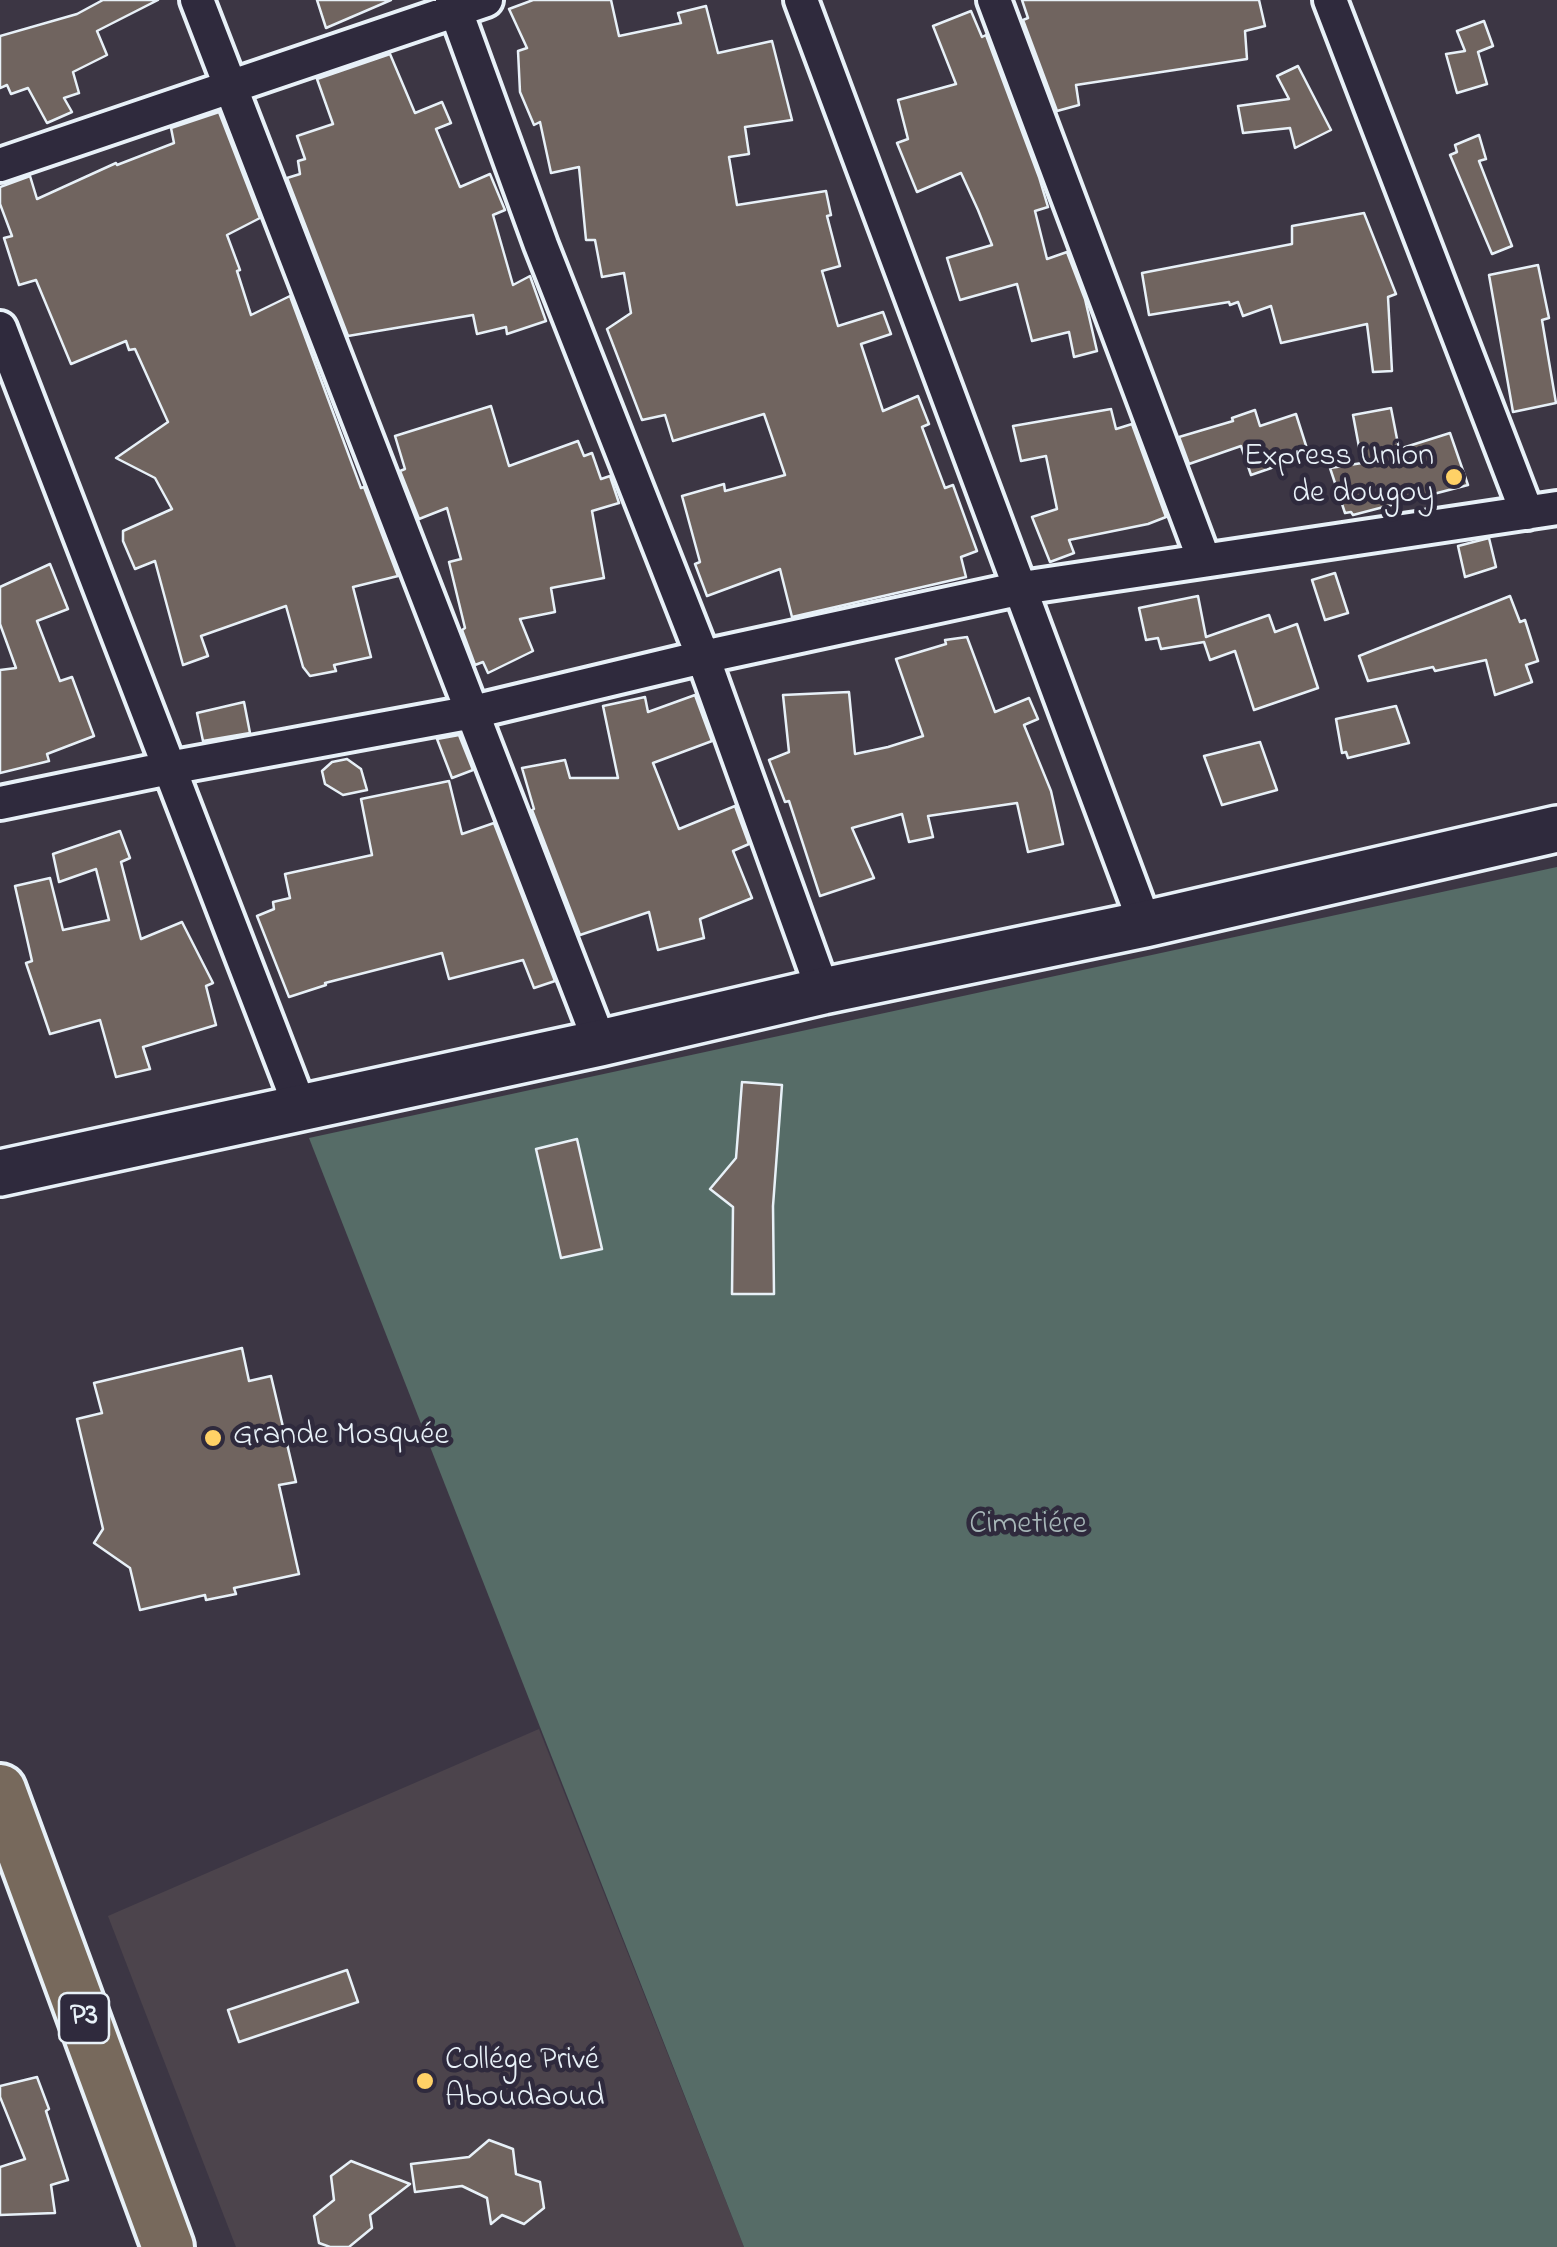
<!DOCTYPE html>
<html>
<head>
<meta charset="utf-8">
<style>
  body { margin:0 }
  canvas { display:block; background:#3c3644 }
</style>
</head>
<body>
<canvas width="1557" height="2247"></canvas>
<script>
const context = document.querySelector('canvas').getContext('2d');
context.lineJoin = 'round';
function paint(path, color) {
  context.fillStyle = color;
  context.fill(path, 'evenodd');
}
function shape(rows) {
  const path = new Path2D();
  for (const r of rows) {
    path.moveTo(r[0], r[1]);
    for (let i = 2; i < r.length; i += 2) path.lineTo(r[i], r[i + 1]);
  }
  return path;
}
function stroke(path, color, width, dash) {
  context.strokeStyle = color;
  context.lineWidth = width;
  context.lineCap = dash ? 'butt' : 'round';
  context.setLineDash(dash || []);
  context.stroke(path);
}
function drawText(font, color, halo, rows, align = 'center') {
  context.font = font + ' "Indie Flower",sans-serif';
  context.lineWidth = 9;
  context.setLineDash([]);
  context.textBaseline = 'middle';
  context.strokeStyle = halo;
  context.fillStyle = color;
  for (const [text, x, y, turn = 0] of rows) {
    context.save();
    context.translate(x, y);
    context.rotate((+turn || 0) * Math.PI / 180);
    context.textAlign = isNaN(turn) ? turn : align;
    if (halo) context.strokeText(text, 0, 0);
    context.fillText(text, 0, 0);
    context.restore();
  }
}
const built = shape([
  [539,1729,744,2247,236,2247,108,1916]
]);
const green = shape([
  [1557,867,1557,2247,744,2247,309,1138]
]);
const building = shape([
  [103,0,158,0,97,31,107,55,73,72,79,93,64,98,72,112,47,123,28,88,11,94,7,85,0,88,0,36,77,14,103,0],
  [317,0,391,0,326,28,317,0],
  [533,0,611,0,619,36,681,23,678,13,706,6,718,53,772,41,792,120,745,127,749,154,729,157,737,205,826,191,831,215,827,216,840,266,822,271,838,326,883,312,891,334,861,344,883,411,918,396,929,424,922,427,945,488,953,485,977,551,961,557,966,577,792,617,780,569,707,596,695,564,700,562,682,496,724,484,725,491,785,475,764,414,673,441,665,415,642,420,607,329,631,313,624,273,602,277,595,240,586,240,579,167,551,173,540,122,534,125,520,92,518,51,527,48,509,9,533,0],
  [1022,0,1259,0,1265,26,1245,31,1247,59,1076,85,1079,105,1057,111,1023,20,1028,18,1022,0],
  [971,11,982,37,986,35,1039,177,1048,207,1035,211,1047,259,1067,252,1085,299,1097,351,1074,357,1069,332,1032,341,1017,284,960,300,947,258,992,245,978,210,961,173,917,192,897,143,908,139,898,100,956,84,933,26,971,11],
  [1484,21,1493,46,1478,52,1487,84,1457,93,1446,54,1465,51,1457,31,1484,21],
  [390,54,415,113,442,102,451,123,436,129,460,187,490,174,505,210,493,215,513,285,530,276,546,321,507,334,506,327,477,334,473,315,348,336,287,178,300,174,298,161,305,159,297,136,333,124,317,79,390,54],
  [1298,66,1331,130,1295,148,1290,128,1243,133,1238,106,1289,99,1277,76,1298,66],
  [219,112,260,218,227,235,240,270,237,271,251,315,290,296,361,488,364,487,398,576,353,587,371,657,334,665,336,671,310,676,303,667,286,606,201,636,208,656,183,665,155,561,135,569,123,541,123,531,172,509,155,478,116,458,168,422,135,349,129,350,126,341,71,364,36,280,19,285,4,238,12,236,0,204,0,187,30,176,37,199,116,163,117,165,174,143,171,128,219,112],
  [1479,135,1486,159,1479,161,1512,246,1492,254,1450,155,1457,152,1455,145,1479,135],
  [1364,213,1396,294,1388,297,1392,371,1373,372,1367,324,1281,343,1271,306,1243,316,1238,302,1230,305,1229,302,1149,315,1142,273,1292,244,1292,226,1364,213],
  [1538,265,1549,318,1542,320,1556,403,1513,412,1489,275,1538,265],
  [491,406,509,466,578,441,584,456,592,453,601,479,610,476,619,503,592,511,604,578,551,588,555,612,520,619,533,651,488,673,483,662,475,665,462,630,465,628,449,562,461,559,447,508,419,519,400,471,405,469,395,436,491,406],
  [1391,408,1399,449,1450,433,1468,485,1353,515,1351,512,1345,513,1330,468,1362,463,1353,415,1391,408],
  [1111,409,1116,429,1132,424,1166,517,1148,524,1069,540,1074,553,1050,562,1032,517,1057,509,1046,456,1021,461,1013,426,1111,409],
  [1255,410,1260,426,1296,414,1309,455,1251,475,1241,446,1189,464,1179,437,1233,421,1232,418,1255,410],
  [1489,538,1496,567,1465,577,1458,546,1489,538],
  [50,564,68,609,37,621,60,681,72,677,94,736,47,754,49,761,0,773,0,670,16,668,0,624,0,587,50,564],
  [1335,573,1348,613,1325,620,1312,580,1335,573],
  [1198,596,1206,637,1269,615,1275,632,1297,624,1318,688,1254,710,1235,651,1210,660,1204,642,1161,649,1158,638,1146,640,1139,608,1198,596],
  [1510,596,1520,622,1525,620,1538,661,1526,665,1532,682,1495,695,1486,660,1435,671,1433,667,1368,681,1359,656,1510,596],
  [967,637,995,712,1029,698,1038,719,1024,725,1051,791,1063,844,1028,852,1017,803,928,816,933,837,909,842,902,814,852,828,874,878,820,896,789,801,785,802,769,760,789,752,783,695,849,692,855,754,888,747,923,736,896,659,946,644,945,640,967,637],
  [695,695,712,741,653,763,679,829,735,806,749,844,733,851,752,898,700,919,704,938,658,950,649,912,580,935,532,810,534,809,522,768,565,760,570,778,618,778,603,706,645,697,648,712,695,695],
  [244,702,250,733,203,741,197,713,244,702],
  [1396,706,1409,743,1348,758,1346,752,1342,753,1336,719,1396,706],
  [459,735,473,770,452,778,437,739,459,735],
  [1260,742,1277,790,1222,805,1204,756,1260,742],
  [347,759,361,769,367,790,343,795,325,784,322,771,332,762,347,759],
  [449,781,462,834,494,823,555,981,534,988,523,960,449,979,442,953,325,983,326,985,289,997,257,916,274,909,273,902,290,898,285,874,372,855,361,799,449,781],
  [120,831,130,858,121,862,141,939,182,922,213,983,206,986,216,1025,143,1047,150,1069,116,1077,100,1020,50,1034,26,963,32,961,15,886,50,878,63,930,109,920,96,869,59,882,53,854,120,831],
  [742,1082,782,1085,773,1206,774,1294,732,1294,733,1207,710,1189,736,1158,742,1082],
  [577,1139,602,1249,561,1258,536,1149,577,1139],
  [242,1348,249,1381,271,1376,296,1482,279,1485,299,1574,234,1588,236,1594,206,1600,205,1595,140,1610,130,1568,94,1543,103,1529,77,1419,102,1413,94,1383,242,1348],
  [347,1970,358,2002,239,2042,228,2010,347,1970],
  [37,2077,49,2109,46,2111,68,2180,51,2185,55,2213,0,2215,0,2167,25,2159,0,2097,0,2086,37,2077],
  [489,2140,513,2149,516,2174,540,2182,544,2208,524,2224,502,2215,491,2224,487,2198,462,2186,415,2192,411,2164,469,2157,489,2140],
  [351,2161,410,2184,370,2215,372,2228,349,2247,330,2247,319,2243,314,2216,334,2200,331,2176,351,2161]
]);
const minor = shape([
  [197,0,600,1043],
  [452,0,541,245,703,657,823,991],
  [801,0,1145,924],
  [994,0,1204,560],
  [1330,0,1527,513],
  [0,165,486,0],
  [0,328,300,1107],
  [0,803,169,768,473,712,703,657,1022,588,1557,508]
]);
const secondary = shape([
  [0,1173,600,1043,823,991,1145,924,1557,829]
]);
const primary = shape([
  [0,1790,168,2247]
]);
const markers = [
  [1454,477,10,"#ffd166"],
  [213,1438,10,"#ffd166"],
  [425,2081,10,"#ffd166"]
];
const shields = [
  [84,2018,50]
];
const shieldNames = [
  ["P3",84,2018]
];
const poiNames = [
  ["Express Union",1434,459,"right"],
  ["de dougoy",1434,496,"right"],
  ["Grande Mosquée",233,1438],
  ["Collége Privé",445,2063],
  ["Aboudaoud",445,2100]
];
const parkNames = [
  ["Cimetiére",1028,1527]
];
paint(built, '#4c444c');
paint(green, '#566c67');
paint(building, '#70645f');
stroke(building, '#e8f1f8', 2.5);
stroke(minor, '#e8f1f8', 40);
stroke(secondary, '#e8f1f8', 52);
stroke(primary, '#e8f1f8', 58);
stroke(minor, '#2f2a3d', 32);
stroke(secondary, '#2f2a3d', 45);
stroke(primary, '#77695c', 50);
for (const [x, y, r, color] of markers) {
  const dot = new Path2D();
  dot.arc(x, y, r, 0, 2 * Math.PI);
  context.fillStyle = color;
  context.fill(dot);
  stroke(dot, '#2f2a3d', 4);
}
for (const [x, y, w] of shields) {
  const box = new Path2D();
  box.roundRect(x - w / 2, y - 25, w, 50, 8);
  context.fillStyle = '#2f2a3d';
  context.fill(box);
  stroke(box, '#e8f1f8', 2.5);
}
drawText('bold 30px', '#e8f1f8', null, shieldNames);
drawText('32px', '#e8f1f8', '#2f2a3d', poiNames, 'left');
drawText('32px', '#a6b5b7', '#2f2a3d', parkNames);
</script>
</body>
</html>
